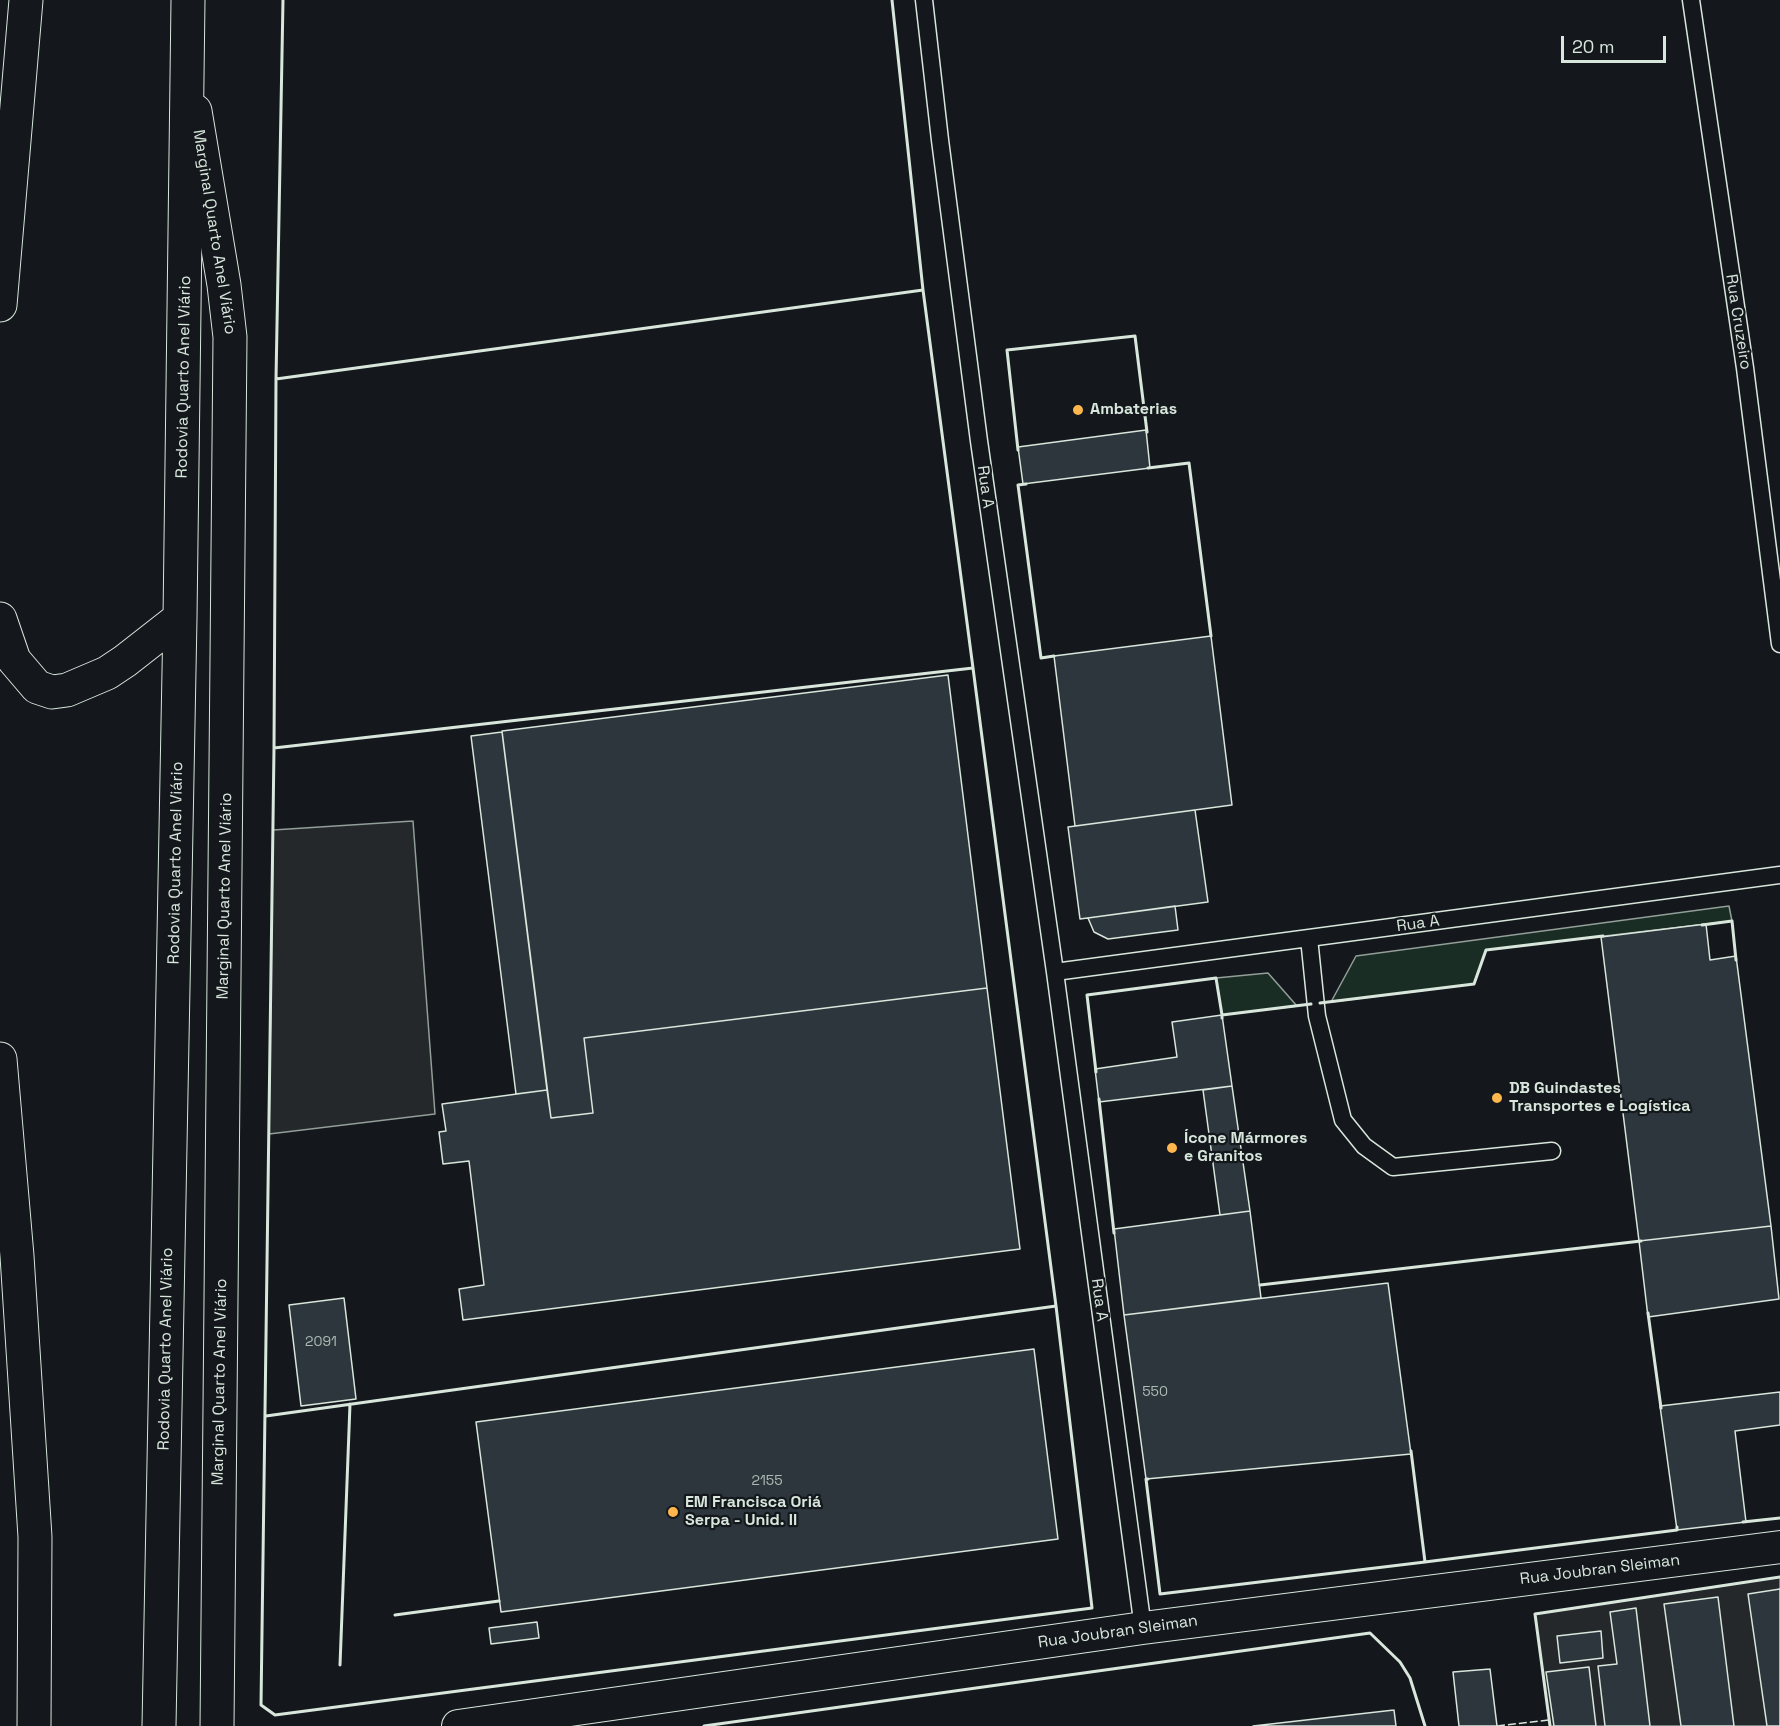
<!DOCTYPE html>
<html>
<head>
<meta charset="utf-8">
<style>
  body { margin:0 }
  #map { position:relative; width:1780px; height:1726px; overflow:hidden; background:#14181c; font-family:"Space Grotesk",sans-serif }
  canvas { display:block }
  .scale { position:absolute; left:1561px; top:36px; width:105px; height:27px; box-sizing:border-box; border:3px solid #d8e6dc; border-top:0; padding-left:8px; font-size:18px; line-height:21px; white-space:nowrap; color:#d8e6dc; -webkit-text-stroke:4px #14181c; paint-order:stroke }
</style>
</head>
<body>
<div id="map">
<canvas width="1780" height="1726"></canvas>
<div class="scale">20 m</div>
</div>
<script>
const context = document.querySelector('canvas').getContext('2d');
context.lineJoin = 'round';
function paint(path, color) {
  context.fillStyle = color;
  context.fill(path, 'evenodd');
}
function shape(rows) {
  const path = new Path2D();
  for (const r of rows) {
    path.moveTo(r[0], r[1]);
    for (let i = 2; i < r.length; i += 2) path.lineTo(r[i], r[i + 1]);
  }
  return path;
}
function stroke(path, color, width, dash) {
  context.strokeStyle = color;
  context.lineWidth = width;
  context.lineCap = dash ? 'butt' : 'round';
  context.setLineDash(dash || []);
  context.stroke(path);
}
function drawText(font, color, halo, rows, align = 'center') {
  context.font = font + ' "Space Grotesk",sans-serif';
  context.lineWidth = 4.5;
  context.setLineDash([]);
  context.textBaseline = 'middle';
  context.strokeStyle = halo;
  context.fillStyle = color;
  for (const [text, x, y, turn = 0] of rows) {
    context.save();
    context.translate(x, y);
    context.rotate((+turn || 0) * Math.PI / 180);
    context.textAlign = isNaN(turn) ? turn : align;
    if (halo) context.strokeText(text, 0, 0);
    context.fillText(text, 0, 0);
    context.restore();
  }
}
const green = shape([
  [1729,906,1732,921,1486,950,1474,984,1331,1002,1356,956,1729,906],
  [1268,973,1297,1006,1222,1015,1216,978,1268,973]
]);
const parking = shape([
  [413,821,435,1114,269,1134,273,830,413,821],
  [1780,1577,1780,1726,1550,1726,1535,1614,1780,1577]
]);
const building = shape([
  [1146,430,1150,468,1023,484,1018,447,1146,430],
  [1211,636,1232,805,1075,826,1054,656,1211,636],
  [948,675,987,988,584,1038,593,1113,551,1118,502,731,948,675],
  [502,732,547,1090,516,1094,471,736,502,732],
  [1195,810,1208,902,1080,919,1068,827,1195,810],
  [1175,906,1178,930,1108,939,1094,932,1088,918,1175,906],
  [1706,924,1710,960,1736,956,1771,1226,1639,1241,1601,937,1706,924],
  [987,988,1020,1249,463,1320,459,1289,484,1285,469,1161,443,1164,439,1132,446,1131,442,1104,547,1090,551,1118,593,1113,584,1038,987,988],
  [1222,1015,1232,1086,1099,1102,1095,1069,1177,1057,1172,1022,1222,1015],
  [1232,1086,1250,1211,1220,1215,1203,1090,1232,1086],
  [1250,1211,1261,1298,1124,1315,1114,1229,1250,1211],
  [1771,1226,1779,1299,1648,1317,1639,1241,1771,1226],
  [1388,1283,1411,1454,1146,1479,1124,1315,1388,1283],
  [344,1298,356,1399,301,1406,289,1305,344,1298],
  [1034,1349,1058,1539,501,1612,476,1422,1034,1349],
  [1780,1392,1780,1425,1735,1431,1746,1522,1677,1530,1660,1406,1780,1392],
  [1780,1589,1780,1726,1767,1726,1748,1594,1780,1589],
  [1718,1597,1734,1726,1681,1726,1664,1604,1718,1597],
  [1636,1608,1650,1726,1605,1726,1598,1666,1617,1664,1610,1612,1636,1608],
  [537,1622,539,1638,491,1644,489,1628,537,1622],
  [1601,1631,1603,1658,1560,1663,1557,1636,1601,1631],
  [1589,1667,1596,1726,1554,1726,1546,1672,1589,1667],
  [1490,1669,1497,1726,1459,1726,1453,1672,1490,1669],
  [1394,1710,1396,1726,1253,1726,1394,1710]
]);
const lane = shape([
  [924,0,940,140,979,441,1055,972,1143,1628],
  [1691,0,1745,368,1780,644],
  [1309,938,1317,1016,1343,1120,1364,1146,1393,1167,1552,1151],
  [1055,972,1780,875]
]);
const street = shape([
  [458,1726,1143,1628,1780,1547]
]);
const primary = shape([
  [195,111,224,285,230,337,217,1726]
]);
const highway = shape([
  [0,305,26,0],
  [0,619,14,660,37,687,52,692,67,690,107,673,125,661,180,618],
  [0,1059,17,1256,35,1537,34,1726],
  [159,1726,180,618,188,0]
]);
const fence = shape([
  [1497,1726,1549,1720]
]);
const wall = shape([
  [892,0,923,290],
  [276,379,283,0],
  [1018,450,1007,350,1135,336,1147,432],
  [1148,468,1189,463,1211,636],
  [1026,484,1018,485,1041,658,1054,656],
  [274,748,276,379,923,290,973,668],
  [1702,925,1732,921,1736,960],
  [1320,1003,1474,984,1486,950,1603,936],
  [1222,1018,1222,1015,1311,1004],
  [1096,1072,1087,995,1216,978,1222,1015],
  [1099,1099,1114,1233],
  [1260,1285,1641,1241],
  [1648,1313,1661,1408],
  [266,1416,1056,1306,1092,1608,275,1715,261,1705,274,748,973,668,1056,1306],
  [1411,1451,1425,1562,1677,1530,1677,1527],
  [1148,1479,1146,1479,1160,1594,1425,1562],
  [1743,1522,1780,1518],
  [395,1615,499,1601],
  [340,1665,350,1404],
  [704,1726,1370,1633,1400,1662,1410,1678,1425,1726],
  [1550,1726,1535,1614,1780,1577]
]);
const markers = [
  [1078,410,6,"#ffb74d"],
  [1497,1098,6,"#ffb74d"],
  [1172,1148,6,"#ffb74d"],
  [673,1512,6,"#ffb74d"]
];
const numberNames = [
  ["2091",321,1342],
  ["550",1155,1392],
  ["2155",767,1481]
];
const streetNames = [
  ["Marginal Quarto Anel Viário",214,232,81],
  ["Rua Cruzeiro",1738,322,81],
  ["Rodovia Quarto Anel Viário",184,377,-89],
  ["Rua A",985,487,82],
  ["Rodovia Quarto Anel Viário",176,863,-89],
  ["Marginal Quarto Anel Viário",225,896,-89],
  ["Rua A",1418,924,-8],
  ["Rua A",1099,1300,82],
  ["Rodovia Quarto Anel Viário",166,1349,-89],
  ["Marginal Quarto Anel Viário",220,1382,-89],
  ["Rua Joubran Sleiman",1600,1570,-7],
  ["Rua Joubran Sleiman",1118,1632,-8]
];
const poiNames = [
  ["Ambaterias",1090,410],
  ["DB Guindastes",1509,1089],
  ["Transportes e Logística",1509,1107],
  ["Ícone Mármores",1184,1139],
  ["e Granitos",1184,1157],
  ["EM Francisca Oriá",685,1503],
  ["Serpa - Unid. II",685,1521]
];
paint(green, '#1a2d24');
stroke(green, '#939e99', 1.5);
paint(parking, '#24282b');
stroke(parking, '#939e99', 1.5);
paint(building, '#2c363c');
stroke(building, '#d8e6dc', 1.5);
stroke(lane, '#d8e6dc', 19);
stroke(street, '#d8e6dc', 34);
stroke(primary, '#d8e6dc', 35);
stroke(highway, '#d8e6dc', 35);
stroke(lane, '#14181c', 16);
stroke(street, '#14181c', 32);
stroke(primary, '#14181c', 33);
stroke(highway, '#14181c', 33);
stroke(fence, '#d8e6dc', 1.5, [8, 3]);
stroke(wall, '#d8e6dc', 3);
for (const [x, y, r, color] of markers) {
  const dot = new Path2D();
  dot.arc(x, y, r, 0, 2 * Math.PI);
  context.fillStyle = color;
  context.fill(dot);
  stroke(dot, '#14181c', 2);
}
drawText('14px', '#adbab4', null, numberNames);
drawText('16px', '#d8e6dc', '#14181c', streetNames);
drawText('bold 16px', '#d8e6dc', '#14181c', poiNames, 'left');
</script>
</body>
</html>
